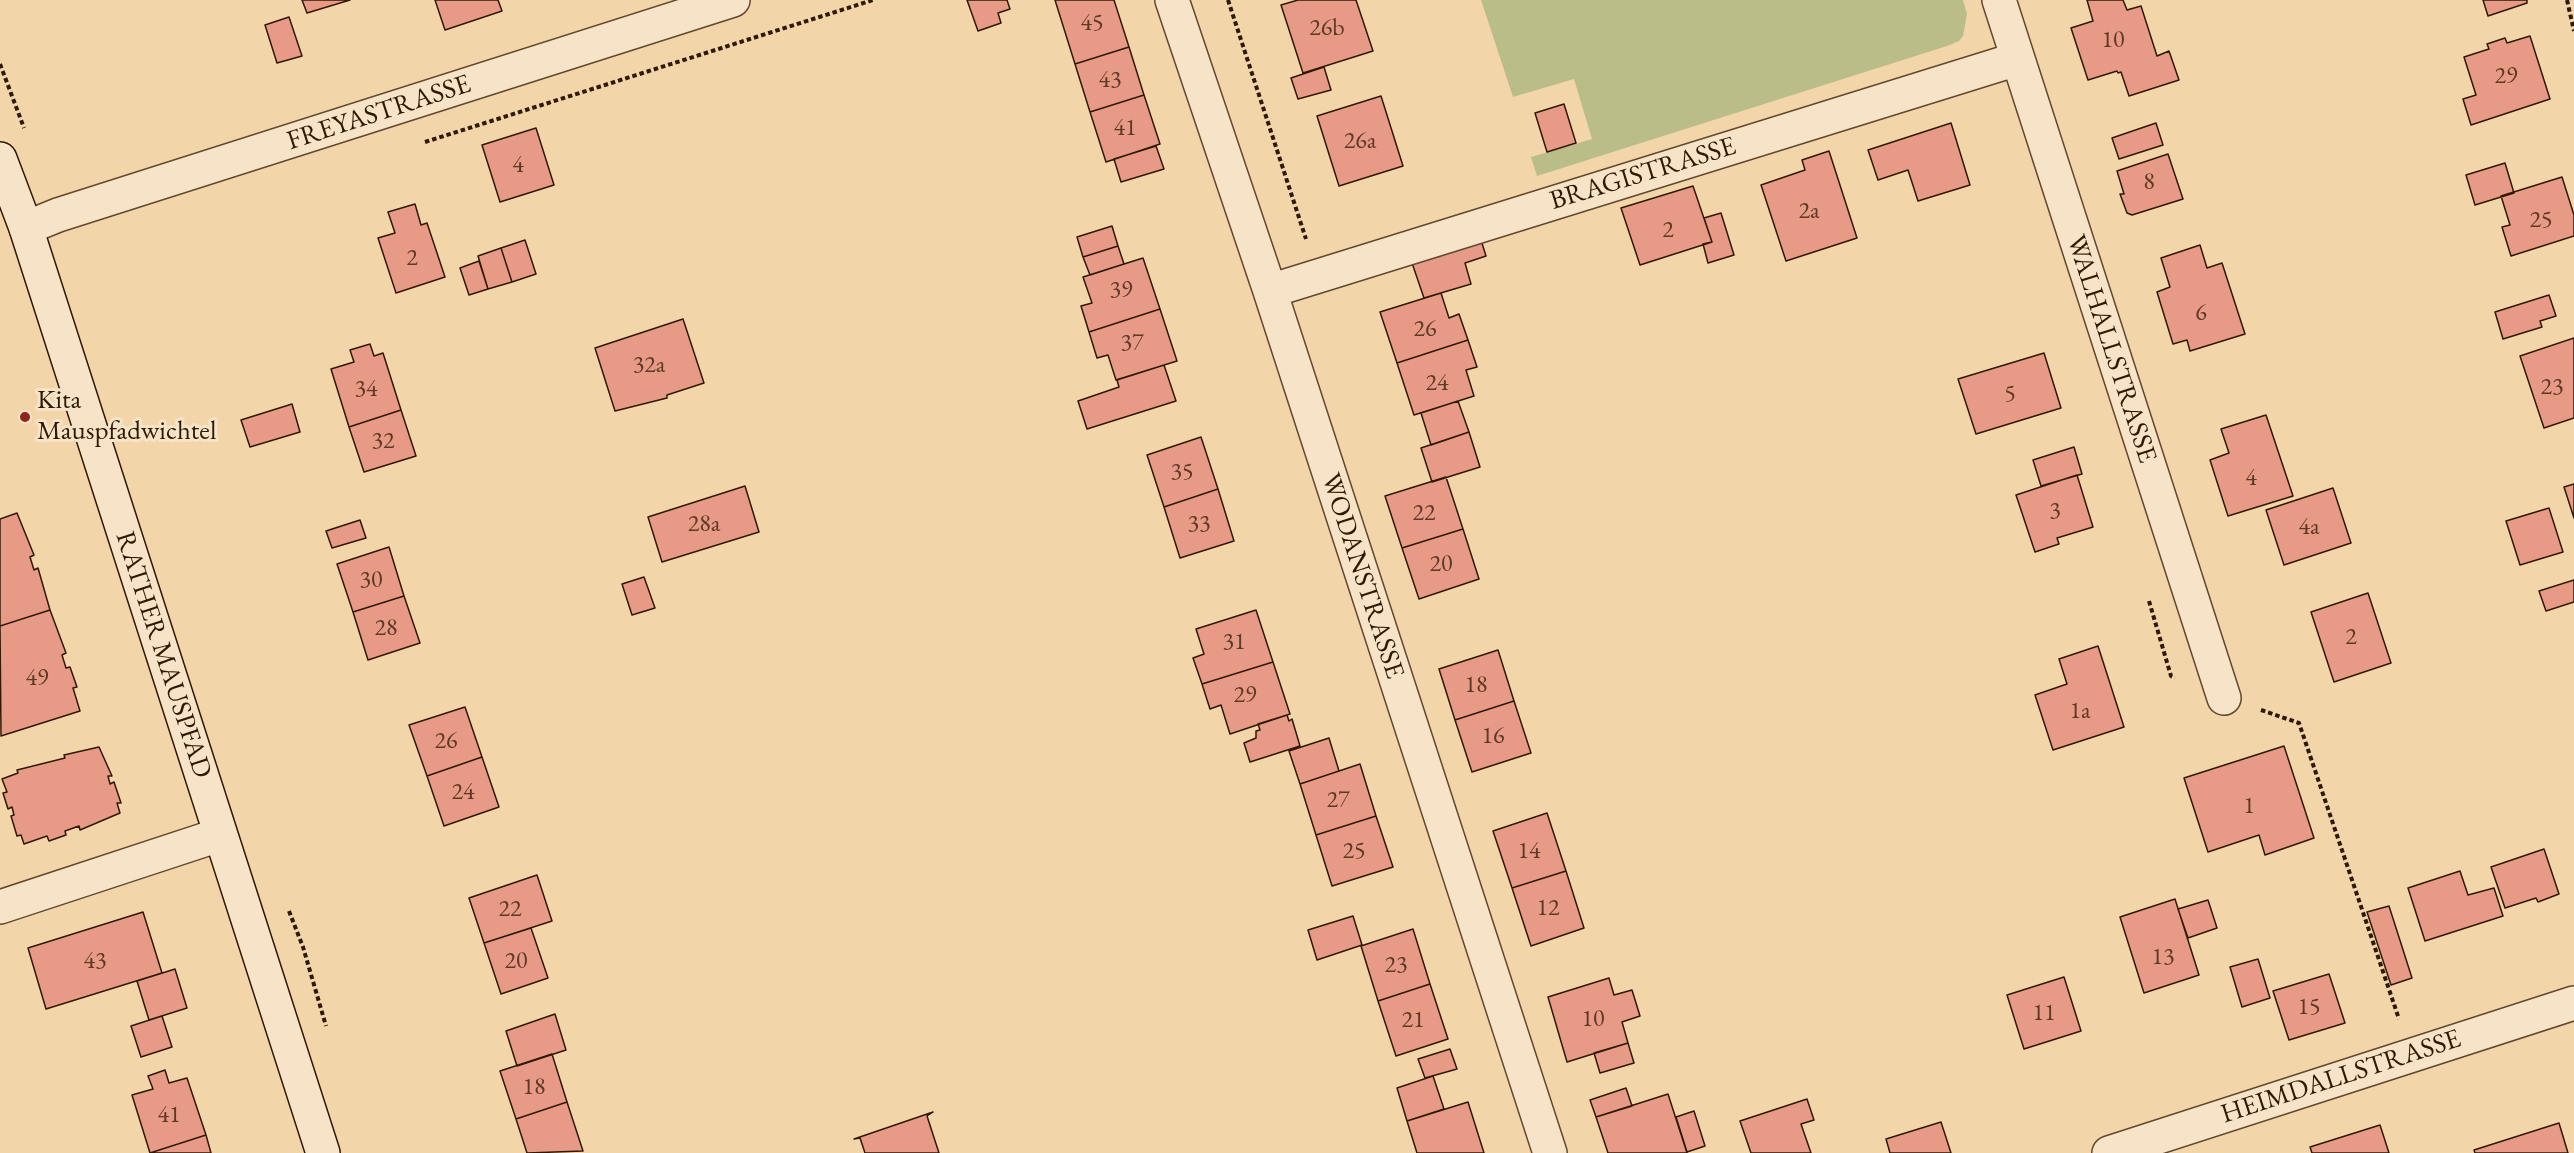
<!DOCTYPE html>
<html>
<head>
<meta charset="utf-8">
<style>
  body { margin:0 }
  canvas { display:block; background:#f3d5aa }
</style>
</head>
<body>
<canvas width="2574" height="1153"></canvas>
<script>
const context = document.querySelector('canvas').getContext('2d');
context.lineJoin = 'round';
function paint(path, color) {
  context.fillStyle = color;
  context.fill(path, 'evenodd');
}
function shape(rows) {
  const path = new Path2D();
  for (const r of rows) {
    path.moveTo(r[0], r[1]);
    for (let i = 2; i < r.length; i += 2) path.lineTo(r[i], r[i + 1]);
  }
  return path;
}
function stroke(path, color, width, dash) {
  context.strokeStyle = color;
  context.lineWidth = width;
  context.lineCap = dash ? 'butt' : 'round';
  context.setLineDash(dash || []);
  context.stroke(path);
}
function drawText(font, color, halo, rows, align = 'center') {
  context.font = font + ' "EB Garamond",serif';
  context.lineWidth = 6;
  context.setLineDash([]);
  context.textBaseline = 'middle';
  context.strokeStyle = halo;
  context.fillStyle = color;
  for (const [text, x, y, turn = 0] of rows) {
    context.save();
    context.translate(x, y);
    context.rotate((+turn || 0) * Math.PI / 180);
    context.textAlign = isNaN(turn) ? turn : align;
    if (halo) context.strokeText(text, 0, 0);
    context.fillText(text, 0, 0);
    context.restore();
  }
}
const green = shape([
  [1481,0,1963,0,1967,14,1963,36,1959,41,1947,46,1537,176,1531,157,1592,139,1574,79,1513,97]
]);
const building = shape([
  [302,0,350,0,307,13,302,0],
  [435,0,498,0,502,11,445,30,435,0],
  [967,0,1007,0,1010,9,998,13,1001,23,978,31,967,0],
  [1055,0,1114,0,1129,47,1075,64,1055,0],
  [1298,0,1356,0,1373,51,1303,73,1281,5,1298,0],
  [2087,0,2123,0,2127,10,2141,6,2157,56,2169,51,2179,80,2129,96,2121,72,2118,73,2117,71,2088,80,2071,28,2093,21,2087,0],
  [2483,0,2527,0,2527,3,2488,16,2483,0],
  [289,17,302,56,277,63,265,25,289,17],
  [2530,36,2550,99,2471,125,2463,99,2476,95,2464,57,2489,49,2487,44,2505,38,2507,43,2530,36],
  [1129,47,1144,95,1090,112,1075,64,1129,47],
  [1324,67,1331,90,1298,99,1291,78,1324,67],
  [1144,95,1160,144,1106,162,1090,112,1144,95],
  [1381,96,1403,166,1339,186,1317,116,1381,96],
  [1564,104,1576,143,1547,152,1535,113,1564,104],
  [1951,123,1970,185,1918,201,1908,170,1878,180,1868,150,1951,123],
  [2156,123,2163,145,2119,159,2112,138,2156,123],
  [536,128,554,185,500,202,482,145,536,128],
  [1156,146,1164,169,1121,182,1114,159,1156,146],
  [1829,151,1857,238,1786,261,1761,185,1805,170,1802,160,1829,151],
  [2168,154,2183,199,2132,215,2127,213,2120,194,2124,194,2117,171,2168,154],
  [2505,163,2514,193,2475,205,2466,175,2505,163],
  [2562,177,2574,215,2574,236,2511,256,2502,227,2510,225,2501,196,2562,177],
  [1693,186,1712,242,1640,265,1621,208,1693,186],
  [415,204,421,225,427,223,445,277,396,293,378,238,395,233,388,212,415,204],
  [1721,213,1734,255,1708,263,1703,244,1712,242,1704,218,1721,213],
  [1112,226,1118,246,1083,257,1077,237,1112,226],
  [525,240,536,274,512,282,501,248,525,240],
  [1481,240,1486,256,1465,263,1471,284,1424,298,1412,263,1481,240],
  [2200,245,2207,268,2222,263,2245,334,2190,351,2187,340,2173,344,2157,292,2170,287,2161,258,2200,245],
  [1118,246,1124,264,1090,275,1083,257,1118,246],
  [501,248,512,282,488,289,478,256,501,248],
  [1143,258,1160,309,1089,332,1081,306,1092,303,1083,277,1143,258],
  [479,261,488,289,469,295,460,268,479,261],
  [1441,293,1449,318,1459,314,1468,340,1397,363,1380,312,1441,293],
  [2549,295,2556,316,2540,321,2542,327,2503,339,2495,312,2549,295],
  [1160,309,1177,361,1116,380,1108,355,1097,358,1089,332,1160,309],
  [683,319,704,383,667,395,667,398,615,411,595,348,683,319],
  [2574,338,2574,418,2544,428,2520,356,2574,338],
  [1468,340,1477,367,1466,370,1474,396,1414,415,1397,363,1468,340],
  [370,344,374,356,383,353,401,410,349,427,331,369,354,362,350,350,370,344],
  [2044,353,2061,408,1976,434,1958,379,2044,353],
  [1164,365,1176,401,1087,429,1078,401,1119,387,1117,380,1164,365],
  [1458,401,1469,432,1431,445,1421,413,1458,401],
  [292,404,300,432,250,447,241,420,292,404],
  [401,410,416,456,364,472,349,427,401,410],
  [2266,415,2293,496,2228,516,2210,460,2229,453,2221,429,2266,415],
  [1469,432,1480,467,1432,482,1421,448,1469,432],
  [1201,437,1218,489,1164,507,1147,455,1201,437],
  [2074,447,2082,474,2041,486,2033,460,2074,447],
  [2077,475,2093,527,2057,538,2059,544,2035,552,2016,495,2077,475],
  [1446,477,1463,529,1402,548,1385,496,1446,477],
  [2574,484,2574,518,2564,487,2574,484],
  [745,486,759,532,662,562,648,517,745,486],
  [2333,488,2351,543,2284,565,2266,510,2333,488],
  [1218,489,1234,541,1180,558,1164,507,1218,489],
  [2549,508,2563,552,2520,565,2506,521,2549,508],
  [17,513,34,555,30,557,34,570,38,568,50,610,0,626,0,519,17,513],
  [360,520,366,538,332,548,326,531,360,520],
  [1463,529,1479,579,1419,599,1402,548,1463,529],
  [389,547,404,596,353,612,337,564,389,547],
  [644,577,655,608,632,615,622,584,644,577],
  [2574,580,2574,602,2546,611,2539,591,2574,580],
  [2368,593,2391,663,2334,682,2311,612,2368,593],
  [404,596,420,643,368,660,353,612,404,596],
  [50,610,66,653,62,655,66,668,70,667,77,687,73,688,80,711,1,736,0,626,50,610],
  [1256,610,1273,662,1202,684,1193,658,1204,654,1196,629,1256,610],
  [2098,646,2124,727,2053,750,2035,695,2067,684,2059,659,2098,646],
  [1498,650,1514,701,1455,720,1439,669,1498,650],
  [1273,662,1290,714,1230,734,1221,705,1210,709,1202,684,1273,662],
  [1514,701,1531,753,1472,772,1455,720,1514,701],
  [465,707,482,757,427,776,409,725,465,707],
  [1287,715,1289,721,1292,719,1300,746,1250,762,1244,743,1256,738,1256,731,1260,730,1258,724,1287,715],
  [1329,738,1339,771,1300,784,1289,751,1329,738],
  [2284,746,2314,838,2265,855,2259,835,2208,852,2184,778,2284,746],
  [99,747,112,776,108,776,110,784,114,782,121,803,117,803,120,813,80,830,79,826,65,831,66,835,49,841,47,836,24,844,21,835,17,836,11,816,14,815,12,807,8,809,3,793,7,792,2,779,18,773,17,770,65,758,64,755,99,747],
  [482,757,499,807,444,826,427,776,482,757],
  [1360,764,1376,816,1316,835,1300,784,1360,764],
  [1547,813,1566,871,1512,888,1493,831,1547,813],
  [1376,816,1393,867,1332,886,1316,835,1376,816],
  [2544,849,2559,894,2538,902,2536,898,2505,908,2491,867,2544,849],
  [1566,871,1584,928,1531,946,1512,888,1566,871],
  [2460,871,2468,895,2494,888,2503,916,2425,941,2408,888,2460,871],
  [537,875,552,921,484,943,469,898,537,875],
  [2175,899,2199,975,2144,993,2120,917,2175,899],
  [2208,900,2217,928,2188,938,2178,909,2208,900],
  [2389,906,2412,978,2391,985,2367,912,2389,906],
  [143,912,162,973,46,1009,28,948,143,912],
  [1353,916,1362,945,1317,960,1308,930,1353,916],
  [531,928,548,978,501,994,484,943,531,928],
  [1413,929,1430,984,1378,1001,1361,946,1413,929],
  [2258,959,2270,998,2242,1007,2230,967,2258,959],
  [175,969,187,1008,149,1020,137,981,175,969],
  [2329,974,2345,1023,2289,1040,2273,991,2329,974],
  [2064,977,2081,1031,2024,1049,2007,995,2064,977],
  [1609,978,1614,995,1632,990,1640,1016,1622,1022,1628,1043,1567,1062,1548,997,1609,978],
  [1430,984,1448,1039,1396,1056,1378,1001,1430,984],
  [555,1014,566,1050,517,1066,506,1031,555,1014],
  [162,1016,172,1047,141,1057,131,1026,162,1016],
  [1628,1043,1634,1063,1600,1073,1594,1053,1628,1043],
  [1450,1049,1457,1069,1425,1078,1418,1059,1450,1049],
  [552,1054,567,1102,516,1119,500,1071,552,1054],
  [165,1070,169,1083,187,1078,206,1135,150,1153,132,1095,153,1089,148,1076,165,1070],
  [1433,1076,1444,1109,1407,1121,1397,1088,1433,1076],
  [1626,1088,1632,1106,1596,1117,1590,1100,1626,1088],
  [1668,1094,1687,1153,1608,1153,1596,1117,1668,1094],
  [1807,1099,1814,1120,1801,1124,1811,1153,1751,1153,1740,1121,1807,1099],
  [567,1102,583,1151,527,1153,516,1119,567,1102],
  [1468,1102,1484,1153,1417,1153,1407,1121,1468,1102],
  [1694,1111,1705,1146,1687,1152,1676,1117,1694,1111],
  [933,1112,927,1116,939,1153,865,1153,860,1138,854,1139,933,1112],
  [1941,1122,1951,1153,1890,1153,1886,1139,1941,1122],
  [2559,1123,2568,1153,2475,1153,2474,1150,2559,1123],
  [2380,1125,2389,1153,2312,1153,2310,1147,2380,1125],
  [206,1135,211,1153,150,1153,206,1135]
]);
const path = shape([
  [1228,0,1306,239],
  [2567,0,2574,31],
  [0,64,24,128],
  [425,142,873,0],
  [2149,601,2171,676,2175,678],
  [2261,710,2299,723,2399,1019],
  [289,911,303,947,326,1026]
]);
const minor = shape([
  [1172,0,1270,291,1550,1153],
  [1999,0,2224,698],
  [26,228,58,215,733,0],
  [1270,291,2017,59],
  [0,907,219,835],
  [2109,1153,2574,1003]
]);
const secondary = shape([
  [0,159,26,228,323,1153]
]);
const markers = [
  [25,417,6,"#8f2418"]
];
const numberNames = [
  ["45",1092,23],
  ["26b",1327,28],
  ["10",2113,40],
  ["29",2506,76],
  ["43",1110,80],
  ["41",1125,128],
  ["26a",1360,141],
  ["4",518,165],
  ["8",2149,182],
  ["2a",1809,211],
  ["25",2541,220],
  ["2",1668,230],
  ["2",412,258],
  ["39",1121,290],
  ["6",2201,313],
  ["26",1425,329],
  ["37",1132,343],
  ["32a",649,365],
  ["24",1437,383],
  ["23",2552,387],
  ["34",366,389],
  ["5",2010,394],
  ["32",383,441],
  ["35",1182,472],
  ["4",2251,478],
  ["3",2055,511],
  ["22",1424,513],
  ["28a",704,524],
  ["33",1199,524],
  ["4a",2309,527],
  ["20",1441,564],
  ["30",371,580],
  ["28",386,628],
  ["2",2351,637],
  ["31",1234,642],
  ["49",37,678],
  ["18",1476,685],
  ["29",1245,695],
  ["1a",2080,711],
  ["16",1493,736],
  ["26",446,741],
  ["24",463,792],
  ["27",1338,800],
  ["1",2249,806],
  ["25",1354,851],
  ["14",1529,851],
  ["12",1548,908],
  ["22",510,909],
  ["13",2163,957],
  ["43",95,961],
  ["20",516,961],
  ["23",1396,965],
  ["15",2309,1007],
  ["11",2044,1013],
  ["10",1593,1019],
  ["21",1413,1020],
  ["18",534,1087],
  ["41",169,1115]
];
const streetNames = [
  ["FREYASTRASSE",379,113,-18],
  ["BRAGISTRASSE",1643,174,-17],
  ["WALHALLSTRASSE",2111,349,72],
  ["WODANSTRASSE",1362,576,72],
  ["RATHER MAUSPFAD",163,655,72],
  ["HEIMDALLSTRASSE",2341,1077,-18]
];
const poiNames = [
  ["Kita",37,401],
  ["Mauspfadwichtel",37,432]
];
paint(green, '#bbbd88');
paint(building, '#e79a85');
stroke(building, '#301904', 1.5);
stroke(minor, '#61482e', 36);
stroke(secondary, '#301904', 36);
stroke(path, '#301904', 4, [4.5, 3]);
stroke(minor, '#f7e4c8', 33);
stroke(secondary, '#f7e4c8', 33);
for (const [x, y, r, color] of markers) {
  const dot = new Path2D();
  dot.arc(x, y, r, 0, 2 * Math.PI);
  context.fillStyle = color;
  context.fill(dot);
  stroke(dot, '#f7e4c8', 2);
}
drawText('24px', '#5e3924', null, numberNames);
drawText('27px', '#301904', '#f7e4c8', streetNames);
drawText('27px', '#301904', '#f7e4c8', poiNames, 'left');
</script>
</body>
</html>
